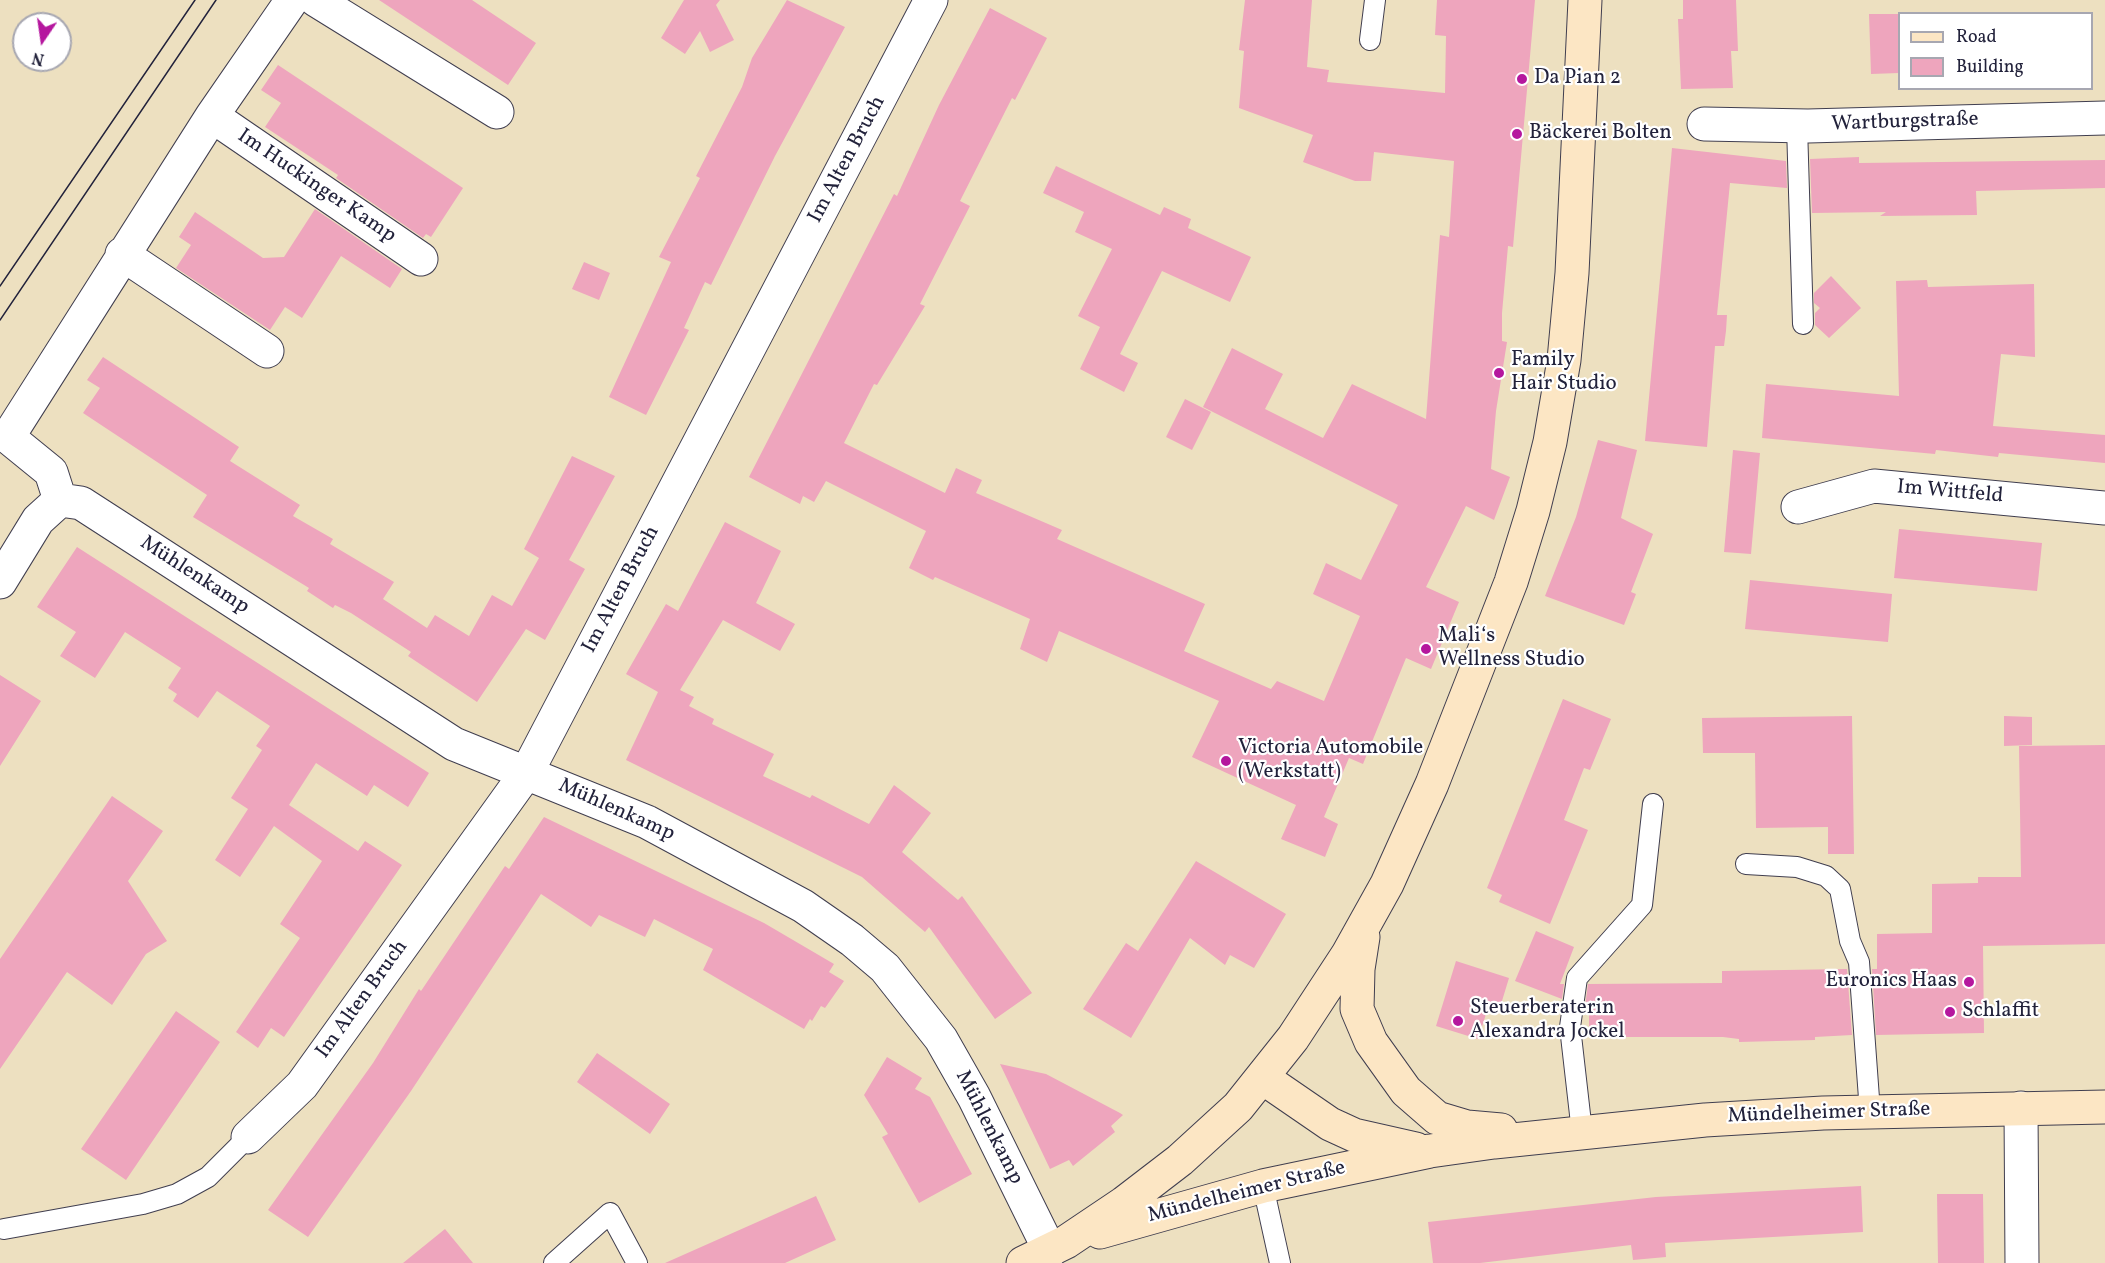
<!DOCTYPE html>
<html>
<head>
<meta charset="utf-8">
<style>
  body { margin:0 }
  #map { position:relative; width:2105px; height:1263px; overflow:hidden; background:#ede0c0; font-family:Vollkorn,serif }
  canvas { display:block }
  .legend { position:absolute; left:1898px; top:12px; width:195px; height:78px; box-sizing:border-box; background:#fff; border:2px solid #a7a7b1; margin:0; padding:8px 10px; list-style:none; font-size:18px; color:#22223b }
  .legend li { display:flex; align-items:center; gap:12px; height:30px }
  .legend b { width:30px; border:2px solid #a7a7b1 }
  .north { position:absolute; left:12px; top:12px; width:60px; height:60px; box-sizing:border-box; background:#fff; border:2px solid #a7a7b1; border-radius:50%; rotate:193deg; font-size:16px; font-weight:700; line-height:24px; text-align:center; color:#22223b }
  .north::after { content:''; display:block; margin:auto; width:21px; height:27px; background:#b5179e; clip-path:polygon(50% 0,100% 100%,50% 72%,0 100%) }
</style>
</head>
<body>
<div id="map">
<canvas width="2105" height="1263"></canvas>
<ul class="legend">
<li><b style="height:8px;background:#fce6c4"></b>Road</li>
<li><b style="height:16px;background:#eea5bd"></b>Building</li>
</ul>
<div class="north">N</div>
</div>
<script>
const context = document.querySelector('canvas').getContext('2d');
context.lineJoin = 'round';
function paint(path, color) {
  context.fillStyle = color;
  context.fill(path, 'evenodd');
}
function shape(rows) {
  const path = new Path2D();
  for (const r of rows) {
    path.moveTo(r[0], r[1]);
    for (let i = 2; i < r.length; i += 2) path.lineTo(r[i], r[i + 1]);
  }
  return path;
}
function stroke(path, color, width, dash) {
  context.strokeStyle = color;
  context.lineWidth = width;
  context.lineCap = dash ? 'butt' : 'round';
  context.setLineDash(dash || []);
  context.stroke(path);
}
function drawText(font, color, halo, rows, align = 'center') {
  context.font = font + ' Vollkorn,serif';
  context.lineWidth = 4.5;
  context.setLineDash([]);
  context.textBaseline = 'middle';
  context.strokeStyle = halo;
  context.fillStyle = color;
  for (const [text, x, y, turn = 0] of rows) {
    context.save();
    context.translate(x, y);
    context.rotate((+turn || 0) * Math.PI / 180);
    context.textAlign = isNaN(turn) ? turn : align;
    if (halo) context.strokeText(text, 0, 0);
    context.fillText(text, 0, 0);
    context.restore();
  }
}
const building = shape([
  [379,0,472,0,536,43,508,85],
  [684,0,720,0,716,5,734,40,710,52,700,31,685,54,661,38],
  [787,0,845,27,775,156,711,285,705,282,684,328,689,330,646,415,609,397,671,262,659,257,700,178,696,176,742,87,752,58],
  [1245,0,1312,0,1307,67,1329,70,1327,82,1445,93,1446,36,1435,35,1437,0,1535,0,1513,247,1508,246,1502,313,1502,341,1507,342,1496,411,1491,469,1510,477,1494,520,1466,506,1426,587,1459,602,1431,669,1406,658,1363,764,1349,758,1324,817,1338,824,1325,857,1281,839,1296,805,1192,757,1219,701,1059,631,1047,662,1020,649,1030,619,935,577,933,580,909,568,926,531,826,481,814,502,803,496,800,504,749,477,894,194,897,196,939,105,990,8,1047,38,1015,100,1012,98,960,201,970,206,920,304,925,306,877,385,874,384,844,443,945,493,956,468,982,480,976,493,1062,530,1057,539,1205,604,1184,651,1271,689,1277,681,1324,701,1360,616,1313,594,1326,563,1361,580,1398,505,1203,407,1232,348,1283,374,1265,409,1323,438,1352,384,1426,419,1440,235,1449,237,1454,161,1374,152,1371,181,1355,181,1303,162,1313,135,1239,108,1244,51,1239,50],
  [1683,0,1736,0,1738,51,1731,51,1733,88,1681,89,1678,19,1683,19],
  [1869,14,1899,14,1899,73,1871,74],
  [278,65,463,188,431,237,426,234,423,238,336,178,338,175,265,127,281,103,261,90],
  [1672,148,1786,161,1787,188,1730,183,1717,315,1727,315,1726,331,1724,346,1715,346,1707,447,1645,441],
  [1859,157,1859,163,2105,160,2105,188,1976,191,1977,215,1880,216,1886,212,1812,213,1810,159],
  [1056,166,1160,215,1164,207,1191,219,1188,228,1251,257,1230,302,1162,271,1120,354,1138,363,1124,392,1080,369,1100,327,1078,316,1112,249,1075,232,1084,212,1043,193],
  [315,209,402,269,390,288,341,256,302,318,285,307,270,330,176,268,191,245,179,237,195,212,263,258,284,257],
  [584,262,610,273,599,300,572,289],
  [1831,276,1861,308,1829,338,1815,325,1815,313,1820,308,1814,303,1814,293],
  [1927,280,1928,287,2034,284,2035,357,2001,354,1993,426,2105,435,2105,463,1999,453,1998,457,1936,450,1935,454,1762,438,1766,384,1899,396,1896,281],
  [103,357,239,447,230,461,300,505,293,516,333,539,330,544,394,582,383,599,427,628,435,615,469,636,492,595,512,606,539,558,524,549,572,456,615,476,569,560,585,569,545,640,526,629,477,702,408,656,411,652,351,613,335,605,333,608,307,591,309,588,193,517,207,495,83,413,100,388,87,380],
  [1185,399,1211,412,1192,450,1166,437],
  [1598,440,1637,450,1621,518,1653,534,1631,592,1636,594,1624,625,1545,596,1576,517],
  [1733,450,1760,453,1751,554,1724,552],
  [725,522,781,551,756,603,795,624,780,651,723,620,680,690,694,697,689,706,714,719,712,724,774,754,763,776,810,798,812,795,869,824,894,785,931,813,902,852,958,900,962,896,1032,993,995,1019,929,927,925,932,862,877,626,760,658,692,626,674,666,604,678,611],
  [1899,529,2042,543,2037,591,1894,578],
  [77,547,429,773,408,807,374,785,367,796,316,763,289,805,358,851,365,841,402,865,284,1037,271,1028,258,1048,236,1032,300,938,280,924,322,861,274,826,240,877,215,860,248,809,231,798,262,750,256,746,270,726,217,691,198,718,173,701,177,694,168,688,181,668,125,632,95,678,60,656,76,632,37,607],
  [1750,580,1892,594,1888,642,1745,629],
  [0,675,41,701,0,766],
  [1563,699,1611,719,1590,770,1584,768,1564,820,1588,830,1550,924,1499,902,1502,895,1487,888],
  [1852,716,1854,854,1828,854,1828,827,1756,828,1755,753,1703,753,1702,718],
  [2004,716,2032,717,2032,745,2004,746],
  [2105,745,2105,944,1983,946,1984,1033,1876,1035,1872,969,1877,969,1877,934,1932,933,1932,884,1978,883,1978,877,2021,877,2019,746],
  [112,796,163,831,128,881,167,941,146,954,112,1005,67,972,0,1069,0,959],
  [544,817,764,923,834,964,829,972,844,981,825,1008,821,1006,812,1021,810,1019,804,1029,703,970,713,949,654,919,645,937,599,915,591,927,541,894,411,1091,308,1237,268,1210,373,1063,419,989,421,991,505,866,509,869],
  [1196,861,1286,914,1254,968,1230,955,1225,965,1190,938,1131,1038,1083,1009,1126,943,1138,951],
  [1536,931,1574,947,1560,984,1564,984,1562,999,1515,981],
  [1456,961,1509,978,1498,1014,1487,1011,1478,1039,1436,1026],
  [1847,969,1852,1035,1815,1037,1815,1040,1739,1042,1739,1039,1723,1037,1589,1037,1589,1009,1585,1007,1588,984,1722,983,1722,971],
  [176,1011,220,1042,126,1180,81,1149],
  [597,1053,670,1104,650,1134,577,1082],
  [887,1057,922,1078,915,1089,930,1097,972,1174,919,1203,882,1137,888,1134,864,1095],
  [1000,1064,1046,1074,1120,1113,1123,1115,1111,1126,1115,1132,1073,1166,1069,1160,1050,1169],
  [1861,1186,1863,1232,1665,1243,1666,1257,1633,1260,1631,1245,1480,1263,1433,1263,1428,1222,1656,1197],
  [1937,1194,1983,1194,1984,1263,1938,1263],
  [816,1196,836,1240,785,1263,665,1263],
  [445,1229,473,1263,403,1263]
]);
const service = shape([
  [1370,40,1375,0],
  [1797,126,1803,324],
  [1746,864,1797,867,1826,876,1840,889,1850,941,1859,962,1870,1112],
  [1582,1132,1570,1027,1577,978,1642,905,1653,804],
  [1263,1186,1280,1263],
  [4,1229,143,1204,177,1194,208,1177,248,1137],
  [554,1263,610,1213,637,1263]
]);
const minor = shape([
  [316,0,497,112],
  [212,116,421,259],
  [1704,124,1808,126,2105,118],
  [122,254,267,351],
  [60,500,81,503,454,744,647,822,803,906,852,940,885,968,941,1039,974,1097,1050,1251],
  [60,500,51,472,8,437,212,116,292,0],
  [1798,507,1874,486,2105,508],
  [0,582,38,520,60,500],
  [2021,1108,2022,1263],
  [248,1137,302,1085,527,772,931,0]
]);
const secondary = shape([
  [1363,937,1358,969,1357,1009,1371,1042,1406,1091,1437,1118,1467,1127,1501,1130],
  [1263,1078,1330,1124,1354,1135,1416,1149],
  [1100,1232,1263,1186,1430,1151,1494,1142,1705,1120,1823,1113,2105,1107],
  [1023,1263,1066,1242,1124,1203,1180,1160,1238,1107,1293,1038,1348,954,1387,884,1432,784,1511,582,1533,511,1550,442,1564,360,1572,273,1585,0]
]);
const tram = shape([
  [0,286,195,0],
  [0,320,216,0]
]);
const markers = [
  [1522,79,6,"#b5179e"],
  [1517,134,6,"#b5179e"],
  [1499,373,6,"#b5179e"],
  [1426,649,6,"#b5179e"],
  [1226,761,6,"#b5179e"],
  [1969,982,6,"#b5179e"],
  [1950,1012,6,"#b5179e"],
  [1458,1021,6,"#b5179e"]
];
const poiNames = [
  ["Da Pian 2",1534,79],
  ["Bäckerei Bolten",1529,134],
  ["Family",1511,361],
  ["Hair Studio",1511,385],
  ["Mali‘s",1438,637],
  ["Wellness Studio",1438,661],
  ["Victoria Automobile",1238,749],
  ["(Werkstatt)",1238,773],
  ["Euronics Haas",1957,982,"right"],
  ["Steuerberaterin",1470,1009],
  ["Alexandra Jockel",1470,1033],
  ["Schlaffit",1962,1012]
];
const streetNames = [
  ["Wartburgstraße",1905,123,-2],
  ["Im Alten Bruch",848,160,-62],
  ["Im Huckinger Kamp",316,187,34],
  ["Im Wittfeld",1950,493,5],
  ["Mühlenkamp",194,576,33],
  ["Im Alten Bruch",622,590,-62],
  ["Mühlenkamp",616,811,24],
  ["Im Alten Bruch",363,1000,-54],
  ["Mündelheimer Straße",1829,1114,-2],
  ["Mühlenkamp",988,1128,63],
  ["Mündelheimer Straße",1247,1193,-14]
];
paint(building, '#eea5bd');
stroke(service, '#403e4f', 22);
stroke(minor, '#403e4f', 35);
stroke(secondary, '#403e4f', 35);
stroke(service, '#fff', 20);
stroke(minor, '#fff', 33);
stroke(secondary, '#fce6c4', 33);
stroke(tram, '#22223b', 1.5);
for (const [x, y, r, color] of markers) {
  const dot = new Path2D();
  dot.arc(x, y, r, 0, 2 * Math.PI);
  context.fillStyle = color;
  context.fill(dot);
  stroke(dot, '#fff', 2);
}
drawText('21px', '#22223b', '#fff', poiNames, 'left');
drawText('21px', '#22223b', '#fff', streetNames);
</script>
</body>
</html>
